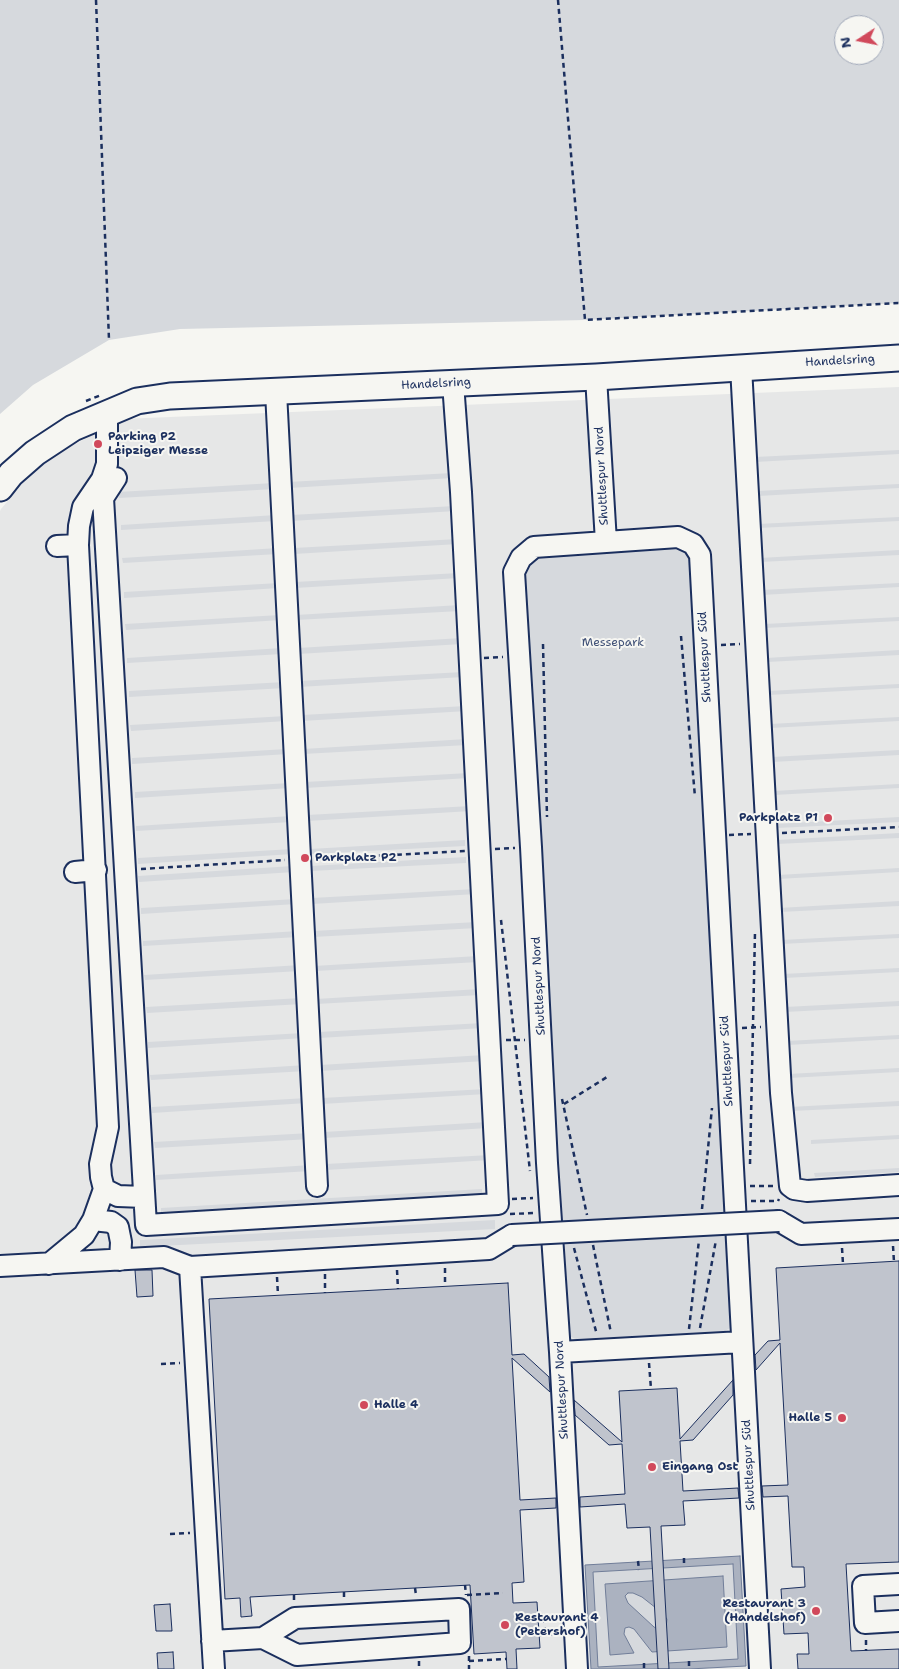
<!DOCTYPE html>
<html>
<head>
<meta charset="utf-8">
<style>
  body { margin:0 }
  #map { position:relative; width:899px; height:1669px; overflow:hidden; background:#f6f6f2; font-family:"Shantell Sans",sans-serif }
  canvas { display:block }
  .north { position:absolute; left:834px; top:15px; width:50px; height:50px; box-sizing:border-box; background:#f6f6f2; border:1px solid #9ea6b7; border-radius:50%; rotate:259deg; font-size:14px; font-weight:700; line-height:20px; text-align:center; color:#1b2f5e }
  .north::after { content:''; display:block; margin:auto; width:18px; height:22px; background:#d1495b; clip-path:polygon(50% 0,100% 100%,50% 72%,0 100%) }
</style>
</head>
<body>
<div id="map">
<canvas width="899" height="1669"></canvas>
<div class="north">N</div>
</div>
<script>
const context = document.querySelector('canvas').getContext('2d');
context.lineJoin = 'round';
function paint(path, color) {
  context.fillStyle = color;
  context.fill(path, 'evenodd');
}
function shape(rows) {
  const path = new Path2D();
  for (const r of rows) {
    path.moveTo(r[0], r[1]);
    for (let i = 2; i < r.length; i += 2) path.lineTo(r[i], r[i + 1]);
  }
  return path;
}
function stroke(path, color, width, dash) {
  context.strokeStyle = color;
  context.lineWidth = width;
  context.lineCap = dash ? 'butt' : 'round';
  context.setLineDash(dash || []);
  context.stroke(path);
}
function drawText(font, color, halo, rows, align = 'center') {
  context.font = font + ' "Shantell Sans",sans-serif';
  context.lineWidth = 4;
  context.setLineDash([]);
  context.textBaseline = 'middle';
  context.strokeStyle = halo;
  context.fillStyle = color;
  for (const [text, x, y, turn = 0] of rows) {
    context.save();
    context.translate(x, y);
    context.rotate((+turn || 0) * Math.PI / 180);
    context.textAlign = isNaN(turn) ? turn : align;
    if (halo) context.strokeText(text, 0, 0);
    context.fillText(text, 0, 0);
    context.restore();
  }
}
const built = shape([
  [899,387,899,1669,0,1669,0,511,1,509,22,484,36,469,53,456,122,419]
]);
const green = shape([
  [0,0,899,0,899,303,585,320,180,329,109,340,33,385,0,414],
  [844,25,874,25,874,55,844,55],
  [899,450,899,454,755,462,755,457],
  [452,473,453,478,289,488,288,482],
  [274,483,274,489,119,498,118,492],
  [899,484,899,488,758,496,757,491],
  [455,506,456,511,291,521,291,515],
  [276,515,276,521,121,530,121,525],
  [899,517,899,521,758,528,758,524],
  [458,539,458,544,294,554,294,548],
  [676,544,691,551,735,1325,725,1331,576,1339,569,1336,565,1332,522,576,530,556],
  [278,548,278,554,123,563,122,558],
  [899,550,899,555,760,562,760,558],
  [459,573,459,578,295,588,295,582],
  [279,583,279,588,124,598,124,592],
  [899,583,899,587,762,595,762,590],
  [460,605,460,611,296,620,296,615],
  [280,615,281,620,126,630,125,624],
  [899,617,899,621,765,628,765,624],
  [462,638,462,644,298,654,298,648],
  [282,648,282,654,127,663,127,658],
  [899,650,899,655,767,662,766,658],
  [463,672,463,677,299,687,299,681],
  [284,682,285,688,129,697,129,691],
  [899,684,899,688,768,695,768,691],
  [466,706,467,711,302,721,302,715],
  [286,716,286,721,131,731,130,725],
  [899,717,899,721,770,728,770,724],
  [467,739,467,745,303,754,303,749],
  [287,749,288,754,132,764,132,758],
  [899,750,899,755,772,762,772,757],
  [469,773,469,778,305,788,305,782],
  [290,783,290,788,135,798,135,792],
  [899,784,899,788,774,795,773,791],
  [471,806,471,811,307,821,307,815],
  [291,816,291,822,136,831,136,826],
  [899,817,899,822,777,828,776,824],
  [899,833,899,838,777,844,777,840],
  [465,840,465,846,310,854,310,849],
  [293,849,293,854,138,864,138,858],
  [466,857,466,863,311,871,311,866],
  [293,866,294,872,139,882,138,876],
  [899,868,899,872,778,879,778,875],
  [476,889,476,894,312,904,312,898],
  [296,899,296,904,141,914,141,908],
  [899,901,899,906,780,912,779,908],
  [477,922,477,928,313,937,313,931],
  [298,931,298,937,143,946,143,941],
  [899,934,899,938,781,944,781,940],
  [478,956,479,962,315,971,314,966],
  [300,965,300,971,145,980,144,975],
  [899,968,899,972,784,978,783,974],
  [480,989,480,995,316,1004,316,999],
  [301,998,302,1004,147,1013,146,1007],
  [899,1001,899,1006,785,1012,785,1007],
  [483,1023,483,1028,319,1038,319,1032],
  [303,1033,304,1038,148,1048,148,1042],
  [899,1035,899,1039,787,1045,787,1041],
  [484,1055,485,1061,320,1071,320,1065],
  [306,1065,306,1071,151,1080,150,1075],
  [899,1068,899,1072,789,1078,788,1074],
  [486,1089,486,1094,322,1104,322,1098],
  [307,1098,307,1103,152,1113,152,1107],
  [899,1101,899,1106,791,1111,790,1107],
  [488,1122,488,1128,324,1138,324,1132],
  [310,1133,310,1139,155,1148,154,1142],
  [899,1135,899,1139,811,1144,811,1140],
  [490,1155,490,1160,326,1170,326,1164],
  [311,1165,311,1171,156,1180,156,1175],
  [899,1168,899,1172,815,1177,814,1173],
  [482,1189,482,1194,161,1213,161,1208],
  [495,1220,495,1229,140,1247,140,1240,143,1240],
  [740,1556,746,1666,689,1669,591,1669,585,1565]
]);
const water = shape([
  [740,1556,746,1666,689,1669,591,1669,585,1565,740,1556],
  [733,1564,738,1659,598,1667,593,1572,733,1564],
  [723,1576,727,1647,652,1652,634,1629,629,1627,625,1628,624,1634,634,1653,610,1655,605,1584,723,1576],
  [628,1593,633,1593,642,1597,661,1612,667,1619,666,1628,658,1629,654,1627,628,1603,625,1596,628,1593]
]);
const building = shape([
  [899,1261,899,1562,846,1564,851,1651,899,1649,899,1669,798,1669,797,1654,809,1654,808,1633,784,1634,781,1589,805,1587,804,1567,792,1567,788,1496,763,1497,762,1486,788,1485,780,1343,756,1370,755,1355,768,1341,780,1340,776,1268,899,1261],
  [135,1270,152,1270,153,1296,137,1297,135,1270],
  [508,1283,512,1355,524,1354,549,1377,550,1392,512,1358,520,1500,556,1498,556,1508,520,1510,524,1582,512,1583,513,1603,537,1602,540,1648,516,1649,517,1669,507,1669,506,1652,474,1654,470,1585,250,1597,252,1616,241,1617,240,1598,225,1599,209,1299,508,1283],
  [733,1380,733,1395,693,1440,680,1441,683,1491,738,1488,739,1498,683,1501,685,1525,661,1526,669,1669,658,1669,650,1527,627,1528,625,1504,580,1507,580,1497,625,1494,622,1444,609,1445,575,1415,574,1400,622,1442,619,1391,677,1388,680,1439,733,1380],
  [170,1604,172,1631,156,1631,154,1605,170,1604],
  [173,1652,174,1669,158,1669,157,1653,173,1652]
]);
const path = shape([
  [96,0,109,340],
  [558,0,585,320,899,303],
  [86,401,101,395],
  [681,636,695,797],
  [543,644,547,817],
  [721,645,740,644],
  [484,658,503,657],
  [782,833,899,827],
  [729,835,751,834],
  [495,849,515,848],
  [316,859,465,851],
  [141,869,285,860],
  [501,920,530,1171],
  [742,1028,761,1027],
  [506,1040,525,1040],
  [562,1099,587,1215],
  [564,1104,607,1077],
  [750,1164,755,932],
  [750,1186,776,1186],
  [512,1199,533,1198],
  [751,1201,778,1201,779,1199],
  [702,1209,712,1108],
  [510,1214,534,1213],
  [593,1245,611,1333],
  [893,1246,894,1262],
  [574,1248,597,1335],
  [842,1248,843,1264],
  [445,1268,445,1286],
  [397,1270,398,1289],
  [325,1274,325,1293],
  [277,1277,278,1295],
  [700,1328,716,1240],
  [689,1329,699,1240],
  [649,1363,651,1389],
  [161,1364,180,1363],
  [170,1534,190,1533],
  [684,1558,684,1567],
  [638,1561,639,1570],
  [465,1585,466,1595],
  [415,1588,416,1595],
  [344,1592,344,1600],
  [294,1595,294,1603],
  [467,1595,503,1593],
  [773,1603,772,1602,782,1601],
  [538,1615,544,1615,545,1635],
  [774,1621,783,1621],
  [539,1635,561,1634],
  [866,1640,866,1651],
  [469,1656,469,1669],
  [419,1661,419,1669],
  [469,1661,507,1659],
  [689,1661,689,1669],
  [644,1663,644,1669]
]);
const minor = shape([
  [741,367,781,1093,790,1186,794,1189,807,1191,899,1185],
  [596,377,606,542],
  [276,392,317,1186],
  [116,478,103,498,146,1225,498,1204,461,492,453,383],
  [57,546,78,545],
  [75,872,96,870],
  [104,1189,118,1196,144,1197],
  [93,1220,104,1189,101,1177,100,1164,108,1127,78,545,79,526,83,507,102,479,107,464,107,413],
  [779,1221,801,1234,899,1229],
  [49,1264,84,1235,93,1220,111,1222,118,1227,121,1242,120,1260],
  [0,1266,164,1257,190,1267,489,1249,512,1235],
  [190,1267,214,1669],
  [560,1352,742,1342],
  [899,1584,863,1586,865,1623,899,1621],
  [212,1641,263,1638,297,1655,460,1643,459,1609,295,1618,263,1638],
  [577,1669,560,1352,547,1163,531,847,514,572,521,558,534,547,678,537,693,544,700,555,760,1669]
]);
const major = shape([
  [0,488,11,474,35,453,73,428,137,401,170,396,596,377,899,358]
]);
const minorBridge = shape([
  [512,1235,779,1221]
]);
const markers = [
  [98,444,5,"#d1495b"],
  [828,818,5,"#d1495b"],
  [305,858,5,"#d1495b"],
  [364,1405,5,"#d1495b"],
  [842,1418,5,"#d1495b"],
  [652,1467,5,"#d1495b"],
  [816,1611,5,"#d1495b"],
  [505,1625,5,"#d1495b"]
];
const streetNames = [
  ["Handelsring",840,361,-3],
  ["Handelsring",436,384,-3],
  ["Shuttlespur Nord",602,476,-93],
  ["Shuttlespur Süd",705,657,-93],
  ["Shuttlespur Nord",539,986,-93],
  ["Shuttlespur Süd",727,1061,-93],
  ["Shuttlespur Nord",562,1390,-93],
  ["Shuttlespur Süd",749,1465,-93]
];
const poiNames = [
  ["Parking P2",108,437],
  ["Leipziger Messe",108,451],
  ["Parkplatz P1",818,818,"right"],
  ["Parkplatz P2",315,858],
  ["Halle 4",374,1405],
  ["Halle 5",832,1418,"right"],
  ["Eingang Ost",662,1467],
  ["Restaurant 3",806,1604,"right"],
  ["(Handelshof)",806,1618,"right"],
  ["Restaurant 4",515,1618],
  ["(Petershof)",515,1632]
];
const parkNames = [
  ["Messepark",613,643]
];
paint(built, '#e6e7e7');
paint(green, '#d6d9dd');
paint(water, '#abb2c0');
stroke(water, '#717e99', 1);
paint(building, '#c0c4cd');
stroke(building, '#1b2f5e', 1);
stroke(minor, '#1b2f5e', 24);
stroke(major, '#1b2f5e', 29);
stroke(path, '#1b2f5e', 2.5, [5, 4]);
stroke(minor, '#f6f6f2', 20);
stroke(major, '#f6f6f2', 25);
stroke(minorBridge, '#1b2f5e', 24, []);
stroke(minorBridge, '#f6f6f2', 20);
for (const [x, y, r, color] of markers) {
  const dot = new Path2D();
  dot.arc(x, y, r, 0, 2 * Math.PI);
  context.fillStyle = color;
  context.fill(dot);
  stroke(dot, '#f6f6f2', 2);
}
drawText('12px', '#1b2f5e', '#f6f6f2', streetNames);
drawText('bold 12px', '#1b2f5e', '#f6f6f2', poiNames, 'left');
drawText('12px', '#405177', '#f6f6f2', parkNames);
</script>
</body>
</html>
